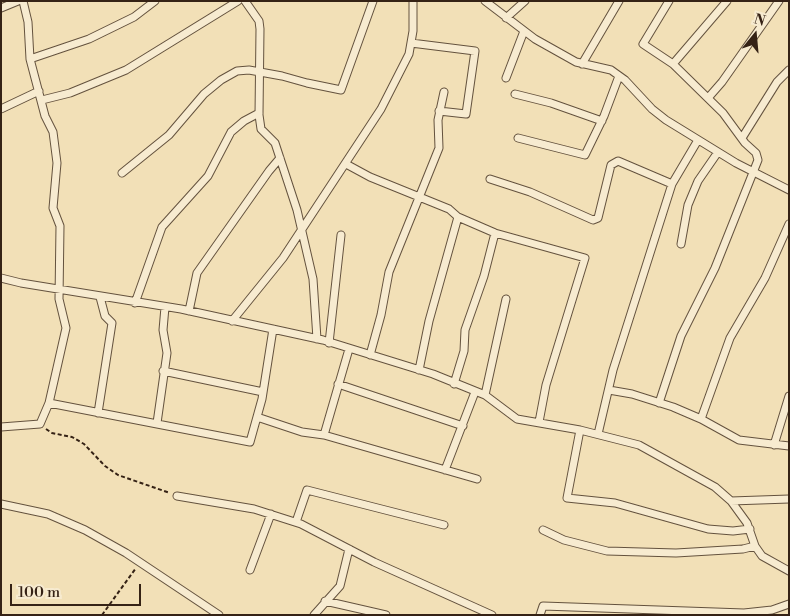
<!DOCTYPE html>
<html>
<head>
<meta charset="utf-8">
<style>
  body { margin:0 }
  #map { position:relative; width:790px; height:616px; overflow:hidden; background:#f2e0b7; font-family:"Libre Bodoni",serif }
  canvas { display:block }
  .frame { position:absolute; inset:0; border:2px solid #352215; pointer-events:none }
  .north { position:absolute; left:730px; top:10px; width:50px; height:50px; -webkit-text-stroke:4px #f7ebd0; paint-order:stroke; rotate:17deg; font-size:14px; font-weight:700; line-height:20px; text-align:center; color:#352215 }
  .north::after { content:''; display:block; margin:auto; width:18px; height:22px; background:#352215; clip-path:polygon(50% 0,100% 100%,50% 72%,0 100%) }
  .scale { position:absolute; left:10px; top:584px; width:131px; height:22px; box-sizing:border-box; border:2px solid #352215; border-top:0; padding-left:6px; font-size:15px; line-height:18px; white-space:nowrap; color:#352215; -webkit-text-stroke:4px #f7ebd0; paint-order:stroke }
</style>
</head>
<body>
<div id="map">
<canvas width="790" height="616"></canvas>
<div class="frame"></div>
<div class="north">N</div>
<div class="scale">100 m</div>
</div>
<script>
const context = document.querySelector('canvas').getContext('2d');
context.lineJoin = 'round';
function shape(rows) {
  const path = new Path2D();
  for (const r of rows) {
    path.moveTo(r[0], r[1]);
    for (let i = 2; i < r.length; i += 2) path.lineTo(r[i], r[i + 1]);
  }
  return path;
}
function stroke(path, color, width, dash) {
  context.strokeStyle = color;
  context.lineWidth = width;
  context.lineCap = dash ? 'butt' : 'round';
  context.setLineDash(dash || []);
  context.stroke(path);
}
const path = shape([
  [46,429,52,433,72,437,84,444,105,466,118,475,170,493],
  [102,615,136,568]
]);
const street = shape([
  [245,1,259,21,260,29,259,115,261,129,275,143,297,210,313,279,317,339],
  [485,1,535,39,576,62,611,70,625,80,652,109,666,120,736,163,789,190],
  [1,8,18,1],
  [506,18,525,1],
  [411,43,475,51,466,114,439,111],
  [30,59,89,39,134,17,155,1],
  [582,64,619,1],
  [673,64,727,1],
  [506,78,524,31],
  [515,94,551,103,602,121],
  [708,98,722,82,779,1],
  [42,100,70,93,126,70,238,1],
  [1,109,39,91],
  [518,138,585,155,604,116,619,76],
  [742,138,777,82,789,70],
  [346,164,370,177,449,209,458,217,495,233,585,258,546,385,539,422],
  [122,173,169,135,204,94,221,80,237,71,249,70,282,76,307,83,341,90,373,1],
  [490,179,530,192,593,220,598,218,611,165,618,161,672,184],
  [681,244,688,205,698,181,718,152],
  [1,278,21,283,181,309,323,340,433,374,485,395,517,419,580,430,639,445,715,487,731,501,747,523,755,546,762,556,789,571],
  [135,303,162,227,208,176,231,132,244,121,259,113],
  [189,311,197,273,269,171,280,158],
  [232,321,283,258,381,109,409,54,413,31,413,1],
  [329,343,341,235],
  [370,355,381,315,389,272,439,148,438,120,444,92],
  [419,370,429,321,458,217],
  [163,371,263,392],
  [338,384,463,426],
  [454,384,464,351,465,330,484,276,495,233],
  [609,390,632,394,673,407,701,419,739,440,789,446],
  [485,395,506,299],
  [49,403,250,442,262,399,273,329],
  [659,403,681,336,715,268,758,160,756,153,745,143,723,113,673,64,643,44,669,1],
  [98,413,112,323,105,316,100,297],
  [257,417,302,432,324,435,477,479],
  [701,419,730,338,765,278,789,224],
  [157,423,167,353,163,330,165,307],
  [1,427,40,424,49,403,66,328,59,299,60,226,53,208,57,163,53,132,45,116,30,59,28,22,23,1],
  [580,430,567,498,615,503,708,529,733,531,750,529],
  [598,434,613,370,672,184,698,140],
  [324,435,349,349],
  [774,445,789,396],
  [445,470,475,392],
  [177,496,254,509,301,524,374,562,492,615],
  [731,501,789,499],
  [1,504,48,514,85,530,126,553,219,615],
  [296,522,307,490,444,525],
  [543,530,564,540,607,551,676,553,743,549,755,546],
  [250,570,271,514],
  [325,601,386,615],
  [314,615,340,586,349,549],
  [540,615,543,606,744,613,772,610,789,604]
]);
stroke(street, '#64523e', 9);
stroke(path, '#352215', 2, [4, 2.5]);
stroke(street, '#f7ebd0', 7);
</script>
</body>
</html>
